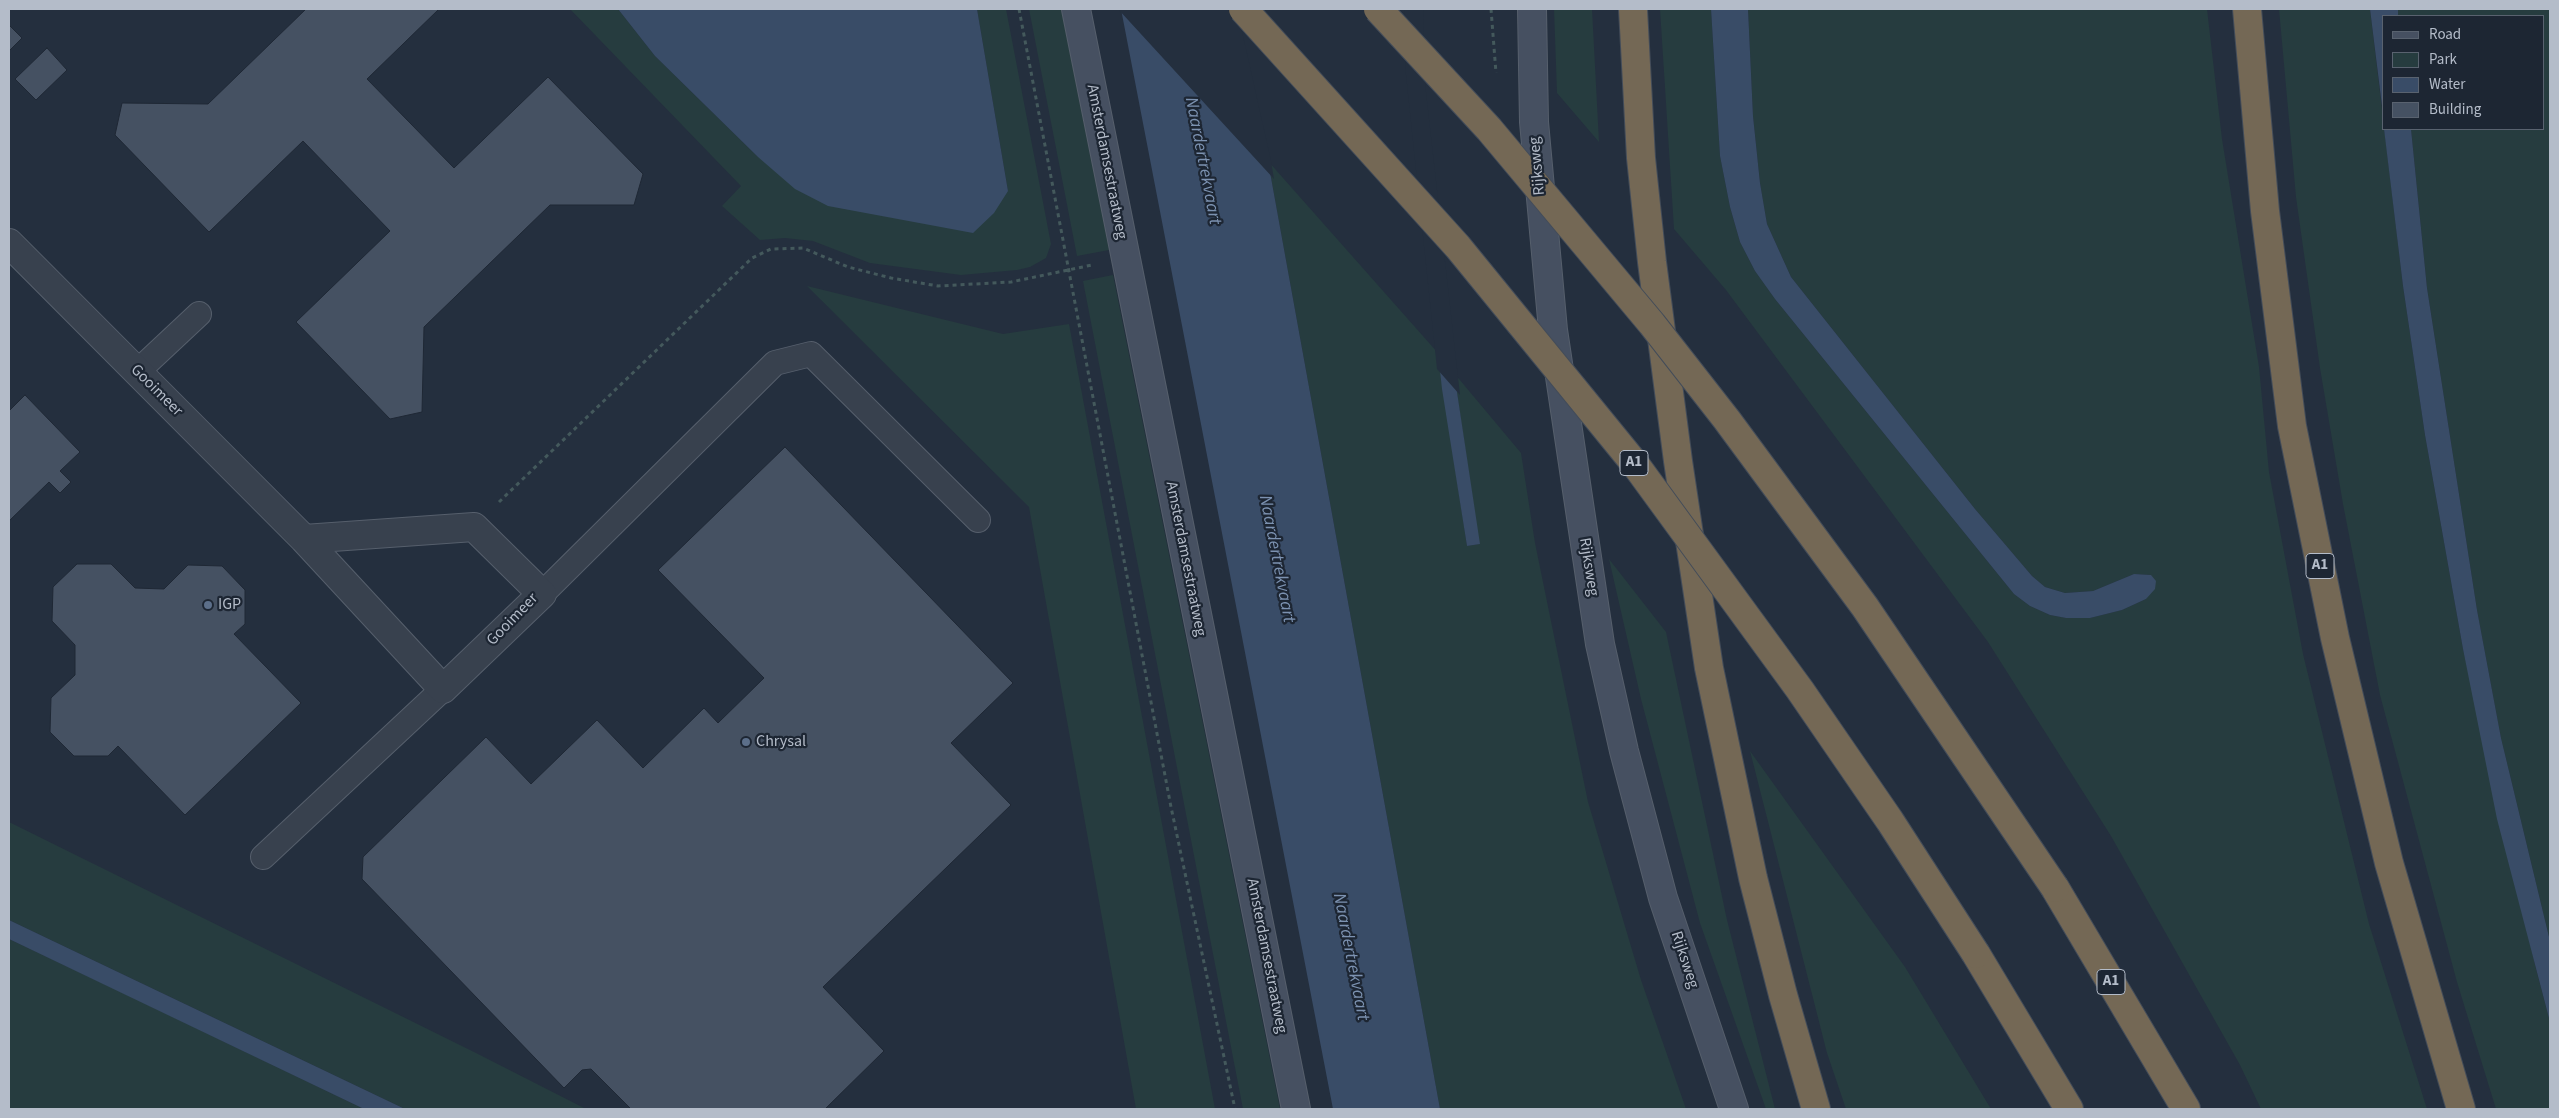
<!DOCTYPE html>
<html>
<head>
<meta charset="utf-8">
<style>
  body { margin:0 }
  #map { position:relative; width:2559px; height:1118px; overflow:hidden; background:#242f3e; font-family:"Source Sans 3",sans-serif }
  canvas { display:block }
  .frame { position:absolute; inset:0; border:10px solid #b4bcc9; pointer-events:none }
  .legend { position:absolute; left:2382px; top:15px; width:162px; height:115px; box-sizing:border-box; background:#1d2633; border:1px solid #59626f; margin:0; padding:6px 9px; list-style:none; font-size:15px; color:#b4bcc9 }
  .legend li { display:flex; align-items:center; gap:10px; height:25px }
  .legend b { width:25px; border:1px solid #59626f }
</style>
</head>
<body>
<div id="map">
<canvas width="2559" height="1118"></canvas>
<div class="frame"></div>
<ul class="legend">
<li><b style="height:6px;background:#465061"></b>Road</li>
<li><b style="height:14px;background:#263c3f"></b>Park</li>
<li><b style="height:14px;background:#394c67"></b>Water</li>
<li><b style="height:14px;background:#455162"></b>Building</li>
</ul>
</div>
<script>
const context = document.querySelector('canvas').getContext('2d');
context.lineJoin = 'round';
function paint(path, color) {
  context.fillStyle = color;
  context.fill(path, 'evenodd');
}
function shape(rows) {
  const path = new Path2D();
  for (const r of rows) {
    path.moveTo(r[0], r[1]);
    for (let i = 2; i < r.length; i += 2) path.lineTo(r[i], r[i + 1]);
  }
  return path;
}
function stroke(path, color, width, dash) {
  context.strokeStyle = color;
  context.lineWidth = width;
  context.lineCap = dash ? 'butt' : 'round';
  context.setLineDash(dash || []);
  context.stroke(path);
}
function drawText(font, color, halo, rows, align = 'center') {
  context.font = font + ' "Source Sans 3",sans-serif';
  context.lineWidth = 4.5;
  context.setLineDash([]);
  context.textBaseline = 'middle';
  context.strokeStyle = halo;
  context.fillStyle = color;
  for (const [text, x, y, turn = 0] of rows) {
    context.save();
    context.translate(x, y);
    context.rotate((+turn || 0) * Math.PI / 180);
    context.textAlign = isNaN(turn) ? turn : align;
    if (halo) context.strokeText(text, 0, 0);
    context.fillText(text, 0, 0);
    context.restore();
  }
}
const green = shape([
  [570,9,618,9,655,56,758,157,1008,191,977,9,1006,9,1051,244,1046,258,1030,267,1017,270,961,275,870,263,813,241,785,238,760,240,722,206,741,186],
  [1029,9,1061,9,1109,250,1077,256],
  [1554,9,1592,9,1599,142,1557,93],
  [1660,9,1711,9,1720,156,1730,207,1740,242,1755,271,1775,299,2014,594,2030,606,2050,615,2066,618,2090,618,2122,610,2146,599,2151,575,2134,574,2093,591,2065,593,2045,587,2032,576,1975,509,1791,277,1767,224,1760,183,1753,116,1748,9,2207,9,2222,139,2259,367,2269,472,2303,654,2369,924,2427,1109,2261,1109,2240,1065,2111,836,1988,642,1726,290,1674,229],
  [2279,9,2370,9,2403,286,2425,435,2463,649,2536,969,2550,1022,2550,1109,2496,1109,2457,982,2380,695,2343,504,2320,368,2296,197],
  [2398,9,2550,9,2550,941,2501,738,2477,610,2427,288,2411,129,2543,129,2543,16,2398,16],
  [1268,161,1438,353,1467,546,1479,544,1454,373,1521,453,1535,543,1588,802,1641,980,1686,1109,1440,1109],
  [1113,275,1280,1109,1243,1109,1083,281],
  [807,286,1003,334,1069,324,1215,1109,1136,1109,1029,507],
  [1609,559,1666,632,1727,920,1775,1109,1766,1109,1700,923,1641,699],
  [1750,751,1905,967,1991,1109,1846,1109,1827,1053],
  [9,822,476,1053,586,1109,405,1109,9,920],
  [9,939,123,993,364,1109,9,1109]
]);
const water = shape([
  [618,9,977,9,1008,191,994,213,973,233,828,206,795,189,758,157,655,56],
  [1121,9,1268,161,1440,1109,1333,1109],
  [1711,9,1748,9,1753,116,1760,183,1767,224,1791,277,1975,509,2032,576,2045,587,2065,593,2093,591,2134,574,2151,575,2156,581,2155,589,2146,599,2122,610,2090,618,2066,618,2050,615,2030,606,2014,594,1775,299,1755,271,1740,242,1730,207,1720,156],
  [2370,9,2398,9,2398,16,2383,16,2383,114],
  [1423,92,1457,392,1480,544,1467,546,1442,389,1414,134],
  [2384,129,2411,129,2427,288,2477,610,2501,738,2550,941,2550,1022,2497,819,2463,649,2425,435,2403,286],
  [9,920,405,1109,364,1109,9,939]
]);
const pier = shape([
  [1237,9,1271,161,1274,179,1118,9],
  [1404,9,1423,9,1426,92,1460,395,1437,369,1406,75]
]);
const building = shape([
  [306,9,439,9,367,79,454,168,548,77,643,174,634,205,550,205,424,327,422,412,390,419,296,322,390,231,303,141,209,232,115,135,122,103,208,104,306,9],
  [9,25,22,38,9,51,9,25],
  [47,48,67,70,36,100,15,79,47,48],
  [25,395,80,452,60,471,71,482,60,493,49,482,9,521,9,411,25,395],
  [785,447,1013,683,951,743,1011,805,823,987,884,1051,825,1109,631,1109,591,1069,582,1070,564,1088,362,879,363,857,486,737,531,784,597,720,643,768,704,708,718,723,764,678,658,570,785,447],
  [77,564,111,564,135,588,164,589,188,565,222,566,245,590,245,624,234,634,301,703,185,815,118,746,108,756,74,756,50,732,51,698,75,675,75,645,52,621,53,587,77,564]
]);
const path = shape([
  [1019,9,1171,807,1235,1109],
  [1491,9,1496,73],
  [499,502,752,258,771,249,803,248,848,267,891,278,938,286,1011,282,1092,265]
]);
const lane = shape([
  [137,372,199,314],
  [542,594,775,363,811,354,978,520],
  [263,857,443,689]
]);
const street = shape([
  [9,243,304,539,443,689,542,594,474,527,304,539]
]);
const secondary = shape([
  [1076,9,1296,1109],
  [1532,9,1534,122,1553,330,1600,644,1624,751,1663,898,1734,1109]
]);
const highway = shape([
  [1633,9,1641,158,1652,262,1678,461,1709,668,1753,878,1783,995,1816,1109],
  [2247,9,2265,211,2292,426,2335,638,2389,863,2461,1109],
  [2055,888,2186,1109],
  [1976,954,2069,1109]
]);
const highwayBridge = shape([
  [1243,9,1458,247,1635,464,1800,690,1890,821,1976,954],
  [1378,9,1489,129,1652,324,1727,420,1865,607,2055,888]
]);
const markers = [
  [208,605,5,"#5c6f8a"],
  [746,742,5,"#5c6f8a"]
];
const shields = [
  [1634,463,28],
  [2320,566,28],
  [2111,982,28]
];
const shieldNames = [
  ["A1",1634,463],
  ["A1",2320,566],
  ["A1",2111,982]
];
const streetNames = [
  ["Amsterdamsestraatweg",1106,162,79],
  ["Rijksweg",1538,166,-95],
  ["Gooimeer",156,391,45],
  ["Amsterdamsestraatweg",1185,559,79],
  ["Rijksweg",1588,567,81],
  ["Gooimeer",513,620,-46],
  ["Amsterdamsestraatweg",1266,956,79],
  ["Rijksweg",1684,960,72]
];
const poiNames = [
  ["IGP",218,605],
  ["Chrysal",756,742]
];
const waterNames = [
  ["Naardertrekvaart",1202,161,79],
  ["Naardertrekvaart",1276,559,79],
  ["Naardertrekvaart",1350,957,79]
];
paint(green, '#263c3f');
paint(water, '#394c67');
paint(pier, '#242f3e');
paint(building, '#455162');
stroke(building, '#1f2835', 1);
stroke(lane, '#565f6c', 26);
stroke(street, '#565f6c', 30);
stroke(secondary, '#565f6c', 30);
stroke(highway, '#434c59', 30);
stroke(path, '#44595c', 3, [4, 4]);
stroke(lane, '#38414e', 24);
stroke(street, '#38414e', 28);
stroke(secondary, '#465061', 28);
stroke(highway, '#746855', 28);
stroke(highwayBridge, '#434c59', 30, []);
stroke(highwayBridge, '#746855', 28);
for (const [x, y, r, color] of markers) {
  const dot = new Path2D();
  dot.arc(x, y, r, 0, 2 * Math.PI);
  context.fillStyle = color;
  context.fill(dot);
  stroke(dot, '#1d2633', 2);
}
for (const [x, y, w] of shields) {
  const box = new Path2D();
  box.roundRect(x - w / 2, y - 12.5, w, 25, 4);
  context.fillStyle = '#1d2633';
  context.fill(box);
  stroke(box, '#b4bcc9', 1);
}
drawText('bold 15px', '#b4bcc9', null, shieldNames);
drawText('16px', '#b4bcc9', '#1d2633', streetNames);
drawText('16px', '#b4bcc9', '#1d2633', poiNames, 'left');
drawText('italic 18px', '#7c92b1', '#1d2633', waterNames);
</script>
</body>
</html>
